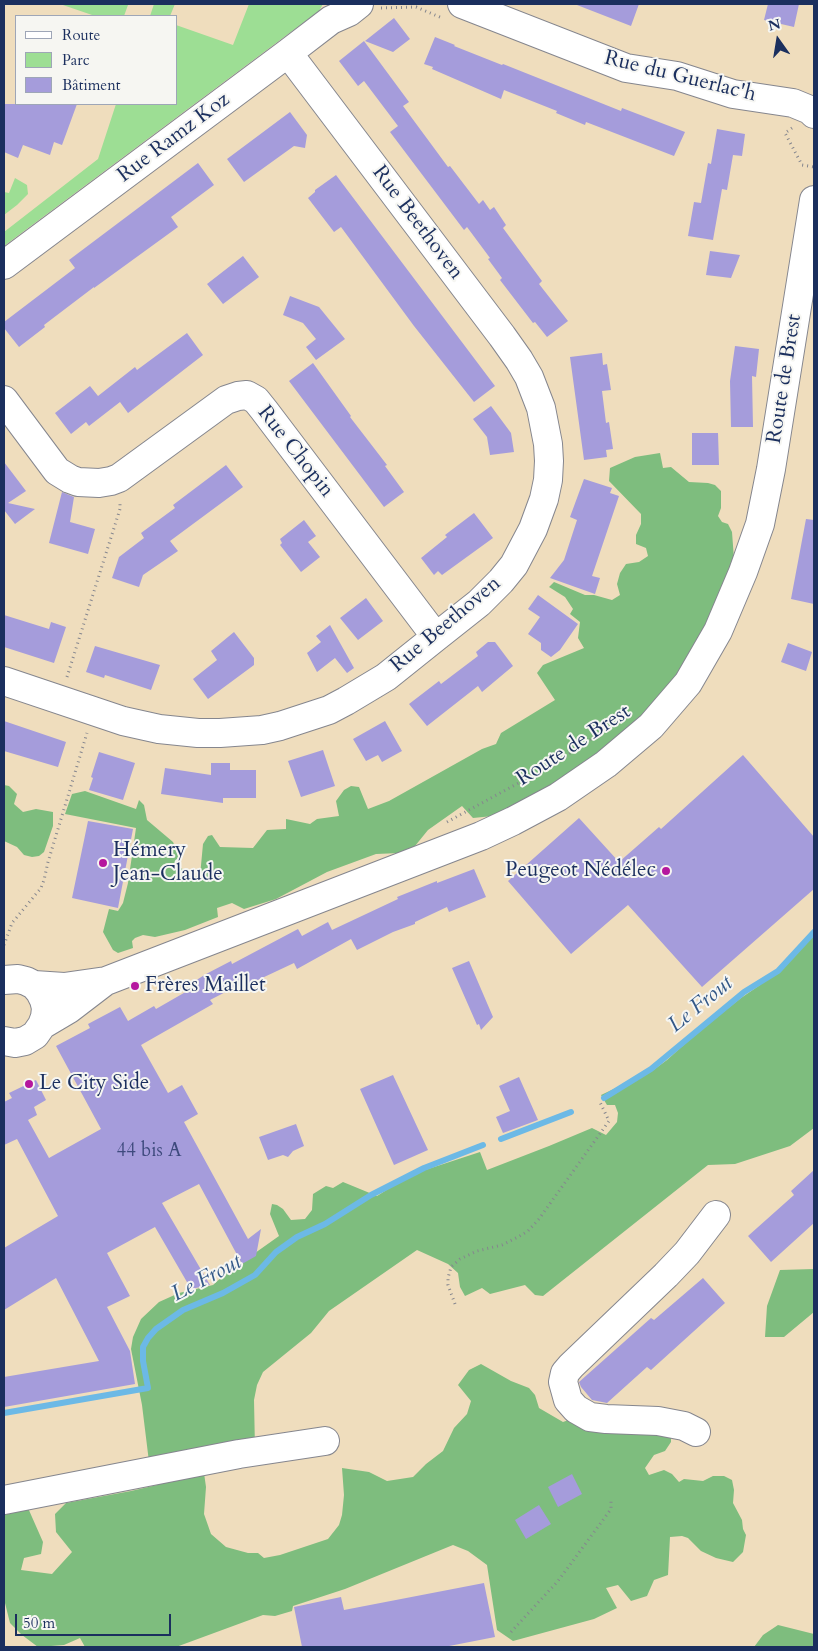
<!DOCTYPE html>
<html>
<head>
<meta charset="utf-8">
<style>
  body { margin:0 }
  #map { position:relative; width:818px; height:1651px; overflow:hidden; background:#efddbd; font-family:Cardo,serif }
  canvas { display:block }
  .frame { position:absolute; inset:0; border:5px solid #1b2f5e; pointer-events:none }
  .legend { position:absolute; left:15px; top:15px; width:162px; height:90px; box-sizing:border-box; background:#f6f6f2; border:1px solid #9ea6b7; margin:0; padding:6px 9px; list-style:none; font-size:15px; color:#1b2f5e }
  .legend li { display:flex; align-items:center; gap:10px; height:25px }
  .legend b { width:25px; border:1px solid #9ea6b7 }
  .north { position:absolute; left:753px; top:15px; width:50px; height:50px; -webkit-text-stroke:4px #f6f6f2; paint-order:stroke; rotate:347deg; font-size:14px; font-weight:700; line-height:20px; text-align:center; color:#1b2f5e }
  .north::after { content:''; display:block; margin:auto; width:18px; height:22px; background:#1b2f5e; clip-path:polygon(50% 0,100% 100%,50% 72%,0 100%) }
  .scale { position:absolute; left:15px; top:1614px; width:156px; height:22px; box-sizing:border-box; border:2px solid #1b2f5e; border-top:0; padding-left:6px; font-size:15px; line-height:18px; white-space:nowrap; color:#1b2f5e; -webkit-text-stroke:4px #f6f6f2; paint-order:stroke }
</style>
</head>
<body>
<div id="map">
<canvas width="818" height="1651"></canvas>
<div class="frame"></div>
<ul class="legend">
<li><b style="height:6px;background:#fff"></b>Route</li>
<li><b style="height:14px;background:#9dde94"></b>Parc</li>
<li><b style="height:14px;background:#a59cdb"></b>Bâtiment</li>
</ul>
<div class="north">N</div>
<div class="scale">50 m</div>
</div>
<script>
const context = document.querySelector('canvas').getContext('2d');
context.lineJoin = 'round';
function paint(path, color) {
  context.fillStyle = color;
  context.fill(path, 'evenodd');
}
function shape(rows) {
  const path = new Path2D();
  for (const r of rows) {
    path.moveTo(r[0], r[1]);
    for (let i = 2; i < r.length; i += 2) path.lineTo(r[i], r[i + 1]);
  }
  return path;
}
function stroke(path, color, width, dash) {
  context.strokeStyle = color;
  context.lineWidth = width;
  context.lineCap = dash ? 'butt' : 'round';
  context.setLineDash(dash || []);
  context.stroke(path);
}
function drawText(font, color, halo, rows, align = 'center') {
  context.font = font + ' Cardo,serif';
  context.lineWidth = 4;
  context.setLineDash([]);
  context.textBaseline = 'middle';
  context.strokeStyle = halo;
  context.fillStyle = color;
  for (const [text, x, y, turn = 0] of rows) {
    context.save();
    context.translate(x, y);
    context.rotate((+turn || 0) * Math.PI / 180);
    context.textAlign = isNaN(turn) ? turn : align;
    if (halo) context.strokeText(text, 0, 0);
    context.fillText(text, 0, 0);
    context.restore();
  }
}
const green = shape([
  [60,4,124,4,128,5,124,16,95,16],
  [154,4,175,4,170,16,150,16],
  [249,4,323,4,319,11,4,246,4,232,98,159,116,104,176,104,176,25,233,45],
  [15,178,27,185,28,194,17,205,4,215,4,192,9,193]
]);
const forest = shape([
  [660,453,663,468,671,467,689,482,708,483,715,485,721,491,721,508,718,516,722,522,728,524,732,532,734,559,711,627,651,712,584,769,493,816,473,818,462,806,428,830,415,846,400,853,376,854,327,872,276,899,244,909,232,903,217,908,218,917,185,930,155,937,143,935,135,938,132,941,133,948,118,953,113,950,103,932,109,909,118,911,123,903,128,883,136,828,65,814,72,794,85,791,136,809,139,800,144,805,147,820,173,842,177,851,180,867,190,876,200,876,203,844,208,836,212,835,220,847,253,848,267,830,286,829,286,819,310,824,317,819,339,816,336,801,344,790,351,786,359,787,368,809,389,801,482,749,496,744,501,733,555,700,537,673,543,665,584,648,578,638,580,622,570,614,573,609,565,597,549,587,554,582,585,595,594,595,612,600,620,595,617,584,620,573,626,564,639,562,648,556,646,548,636,544,636,535,641,524,641,514,609,481,610,468,635,457],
  [4,785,9,786,17,794,14,804,23,812,36,809,53,812,53,826,44,852,39,856,32,857,24,855,17,847,4,841],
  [814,931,814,1128,790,1146,735,1164,708,1165,543,1296,535,1295,525,1285,490,1294,482,1288,465,1296,460,1287,458,1273,448,1264,417,1250,329,1311,311,1333,263,1372,257,1385,254,1400,255,1449,202,1459,206,1487,204,1514,211,1534,226,1547,248,1553,258,1553,264,1558,280,1555,328,1539,339,1525,342,1515,344,1495,342,1468,369,1472,387,1481,413,1477,426,1464,443,1451,454,1428,467,1414,471,1401,458,1385,469,1370,481,1364,511,1381,529,1388,535,1395,539,1408,563,1422,574,1418,671,1431,671,1442,665,1451,654,1455,645,1468,649,1475,664,1470,672,1474,679,1482,684,1479,703,1481,713,1476,724,1476,732,1480,734,1490,733,1503,742,1520,743,1529,746,1535,743,1552,733,1562,716,1558,701,1551,688,1538,682,1536,670,1537,668,1575,654,1580,647,1596,631,1601,618,1585,606,1588,617,1608,594,1619,513,1641,497,1630,487,1565,468,1551,453,1545,345,1589,293,1606,292,1611,275,1616,263,1615,176,1647,85,1647,80,1638,64,1645,38,1647,22,1635,10,1623,4,1599,4,1515,28,1508,43,1542,41,1554,24,1558,21,1570,52,1574,72,1552,56,1532,55,1514,66,1503,131,1491,157,1485,150,1470,142,1405,131,1349,133,1337,141,1319,159,1302,179,1293,213,1285,224,1275,279,1236,270,1214,272,1204,277,1205,283,1209,291,1220,305,1219,312,1210,313,1194,326,1186,333,1188,343,1182,377,1196,396,1184,422,1171,480,1152,487,1170,549,1146,592,1128,606,1135,617,1122,618,1113,615,1105,607,1105,601,1095,652,1071,667,1060,698,1032,741,998,760,985,796,952],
  [814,1269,814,1312,784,1337,765,1337,767,1306,780,1270],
  [778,1625,814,1634,814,1647,754,1647,763,1635]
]);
const stream = shape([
  [604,1098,651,1069,744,992,778,971,814,932],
  [501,1139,571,1112],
  [4,1413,148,1388,143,1361,143,1347,148,1338,156,1329,183,1310,223,1293,255,1275,276,1252,297,1237,325,1224,371,1195,424,1168,483,1145]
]);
const building = shape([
  [577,4,639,4,631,26,577,5],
  [768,4,799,4,794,27,764,20],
  [394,18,410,39,393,52,365,41],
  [435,37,455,45,454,46,502,65,503,64,621,111,622,108,685,132,674,156,586,122,585,125,556,113,557,111,504,90,501,99,432,69,433,67,424,64],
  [364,41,409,102,403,106,448,167,450,166,479,204,483,200,490,210,494,207,506,225,503,228,542,281,539,284,568,321,547,337,535,322,533,323,500,280,502,278,488,259,490,258,467,227,464,230,390,132,398,126,364,81,358,86,339,61],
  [4,104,77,104,62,145,54,142,50,155,23,145,18,158,4,152],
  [290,112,307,135,305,148,294,146,244,182,227,159],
  [717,129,745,134,742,156,733,155,727,190,722,189,713,240,688,236,694,202,701,203,708,163,711,164],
  [198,163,214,185,171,217,178,227,94,288,94,287,44,325,45,327,19,347,4,328,4,322,75,268,69,260],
  [336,175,495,386,474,402,414,326,341,227,334,232,308,198,315,192,315,190],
  [710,251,740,255,731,278,706,275],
  [243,256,259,277,223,304,207,284],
  [290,296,319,307,345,339,316,360,306,347,316,339,303,323,283,315],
  [187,333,203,355,128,413,120,402,89,426,86,422,71,434,55,413,90,386,98,396,135,367,137,370],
  [735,346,759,349,756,377,752,376,753,427,731,427,730,381],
  [602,353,603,365,607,364,611,390,602,391,606,423,609,422,613,449,606,450,607,457,584,460,570,357],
  [313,363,351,416,350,417,387,465,385,466,404,492,384,507,289,381],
  [491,406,511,433,514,452,490,455,487,437,473,419],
  [692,433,718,433,719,465,692,465],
  [4,462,26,491,8,503,35,509,15,524,4,510],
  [226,465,243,487,170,541,178,551,143,575,139,587,112,578,119,557,144,538,141,533,175,508,173,505],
  [584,479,612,488,610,493,619,496,592,576,600,578,595,594,550,578,564,560,577,520,570,517],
  [62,492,74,497,70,522,95,529,88,554,49,543],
  [474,513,493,538,442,575,438,571,434,575,421,558,447,537,445,535],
  [806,519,814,520,814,604,791,599],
  [304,520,316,536,308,542,320,557,301,572,280,545,282,543,280,539],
  [538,595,578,624,560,650,551,657,541,650,541,643,528,634,540,617,528,609],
  [366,598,383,621,358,640,340,618],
  [4,615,49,629,51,622,66,627,54,663,4,647],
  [330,625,354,668,347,673,335,658,317,672,307,653,321,642,316,636],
  [234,632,254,658,254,665,208,699,193,679,217,660,211,651],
  [488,642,495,642,513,666,482,692,478,686,427,726,409,704,439,681,441,684,478,656,476,652],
  [788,643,812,652,806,671,781,662],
  [95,646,160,665,151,690,105,675,104,678,86,672],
  [4,721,66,742,58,767,4,751],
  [385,721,402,751,382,762,378,755,366,761,353,739],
  [323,750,335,786,301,797,288,761],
  [99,752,135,763,123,800,89,790,93,778,91,777],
  [743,755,814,837,814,889,702,987,628,905,571,954,508,881,579,818,619,862,659,827,661,829],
  [211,763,230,763,230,770,256,770,256,798,223,798,223,803,161,794,165,768,211,775],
  [88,821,133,829,118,908,72,898],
  [474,869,486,897,449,912,447,907,415,922,415,924,393,932,357,950,351,939,297,969,294,963,245,986,243,983,210,1000,213,1004,141,1045,168,1093,182,1085,198,1114,184,1122,248,1239,261,1229,256,1256,242,1264,199,1184,162,1203,210,1285,191,1289,155,1227,107,1253,130,1296,107,1307,130,1351,135,1384,4,1407,4,1377,99,1361,56,1278,4,1310,4,1248,58,1216,17,1139,4,1145,4,1102,12,1098,9,1093,36,1080,46,1100,34,1107,37,1115,28,1120,49,1158,101,1129,56,1046,90,1028,88,1024,120,1007,128,1021,154,1006,156,1009,189,990,187,986,206,974,231,961,232,964,298,929,302,936,328,922,332,930,398,899,397,897,437,881,437,883],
  [469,961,493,1017,481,1030,479,1024,477,1025,452,968],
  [393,1075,428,1150,394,1165,360,1089],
  [519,1077,538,1120,503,1133,496,1117,510,1111,499,1086],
  [296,1124,304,1146,293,1151,288,1157,283,1155,268,1160,259,1137],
  [814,1170,814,1223,771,1262,748,1236,794,1195,791,1191],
  [703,1278,725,1303,651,1370,647,1367,607,1403,592,1400,581,1387,579,1382,651,1318,654,1320],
  [572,1474,582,1494,558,1507,548,1487],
  [539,1505,551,1524,526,1539,515,1520],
  [484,1583,495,1637,444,1647,302,1647,294,1607,341,1597,344,1610]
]);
const path = shape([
  [381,8,416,7,442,18],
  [792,128,785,133,802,165,814,167],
  [67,677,120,509,120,504],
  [447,822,557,762,612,725],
  [4,945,12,923,41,888,44,880,48,862,87,733],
  [455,1304,448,1285,448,1278,451,1267,460,1259,477,1251,502,1245,518,1237,528,1231,539,1219,609,1121,599,1100],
  [511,1632,558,1581,611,1509,611,1501]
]);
const minor = shape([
  [462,4,626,68,677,76,733,94,793,103,810,110,814,114],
  [4,265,288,53,331,20,349,12,359,4],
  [4,400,57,471,70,479,78,482,99,483,111,481,119,478,226,400,238,396,247,395,256,400,264,410,436,637],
  [4,681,123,721,159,729,198,733,220,733,262,730,280,726,329,710,346,701,386,677,436,637,479,603,501,581,514,565,533,529,544,499,548,480,549,461,548,444,541,408,529,377,519,360,502,336,288,53],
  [696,1432,684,1426,658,1421,606,1419,590,1417,576,1409,568,1400,563,1382,565,1373,571,1366,666,1275,687,1253,716,1215],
  [4,1500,239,1454,325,1441]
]);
const major = shape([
  [4,980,18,979,26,981,34,985,40,992,44,1000,46,1008,45,1017,42,1025,35,1035,25,1041,15,1043,4,1041],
  [34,985,64,987,106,981,481,836,513,821,558,797,606,764,651,726,688,683,718,631,743,572,760,524,771,469,814,200],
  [42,1025,69,1009,103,983]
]);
const markers = [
  [103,863,5,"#b5179e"],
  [666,871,5,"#b5179e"],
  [135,986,5,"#b5179e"],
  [29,1084,5,"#b5179e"]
];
const numberNames = [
  ["44 bis A",149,1152]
];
const streetNames = [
  ["Rue du Guerlac'h",680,77,14],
  ["Rue Ramz Koz",174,138,-37],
  ["Rue Beethoven",417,223,53],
  ["Route de Brest",785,379,-81],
  ["Rue Chopin",295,452,52],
  ["Rue Beethoven",446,625,-40],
  ["Route de Brest",574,746,-33]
];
const poiNames = [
  ["Hémery",113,851],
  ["Jean-Claude",113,875],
  ["Peugeot Nédélec",656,871,"right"],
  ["Frères Maillet",145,986],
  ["Le City Side",39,1084]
];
const waterNames = [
  ["Le Frout",701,1005,-39],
  ["Le Frout",207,1279,-28]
];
paint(green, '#9dde94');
paint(forest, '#7ebd7e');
stroke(stream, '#6cb9e6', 6);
paint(building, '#a59cdb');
stroke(minor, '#85868e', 30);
stroke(major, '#85868e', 30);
stroke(path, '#85868e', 3, [1, 4]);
stroke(minor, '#fff', 28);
stroke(major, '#fff', 28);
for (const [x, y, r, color] of markers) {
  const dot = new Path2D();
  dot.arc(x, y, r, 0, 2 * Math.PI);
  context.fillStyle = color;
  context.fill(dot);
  stroke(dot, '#f6f6f2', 2);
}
drawText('19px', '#3e4a7d', null, numberNames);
drawText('21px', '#1b2f5e', '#f6f6f2', streetNames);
drawText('21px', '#1b2f5e', '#f6f6f2', poiNames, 'left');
drawText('italic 22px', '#335887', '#f6f6f2', waterNames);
</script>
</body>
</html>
